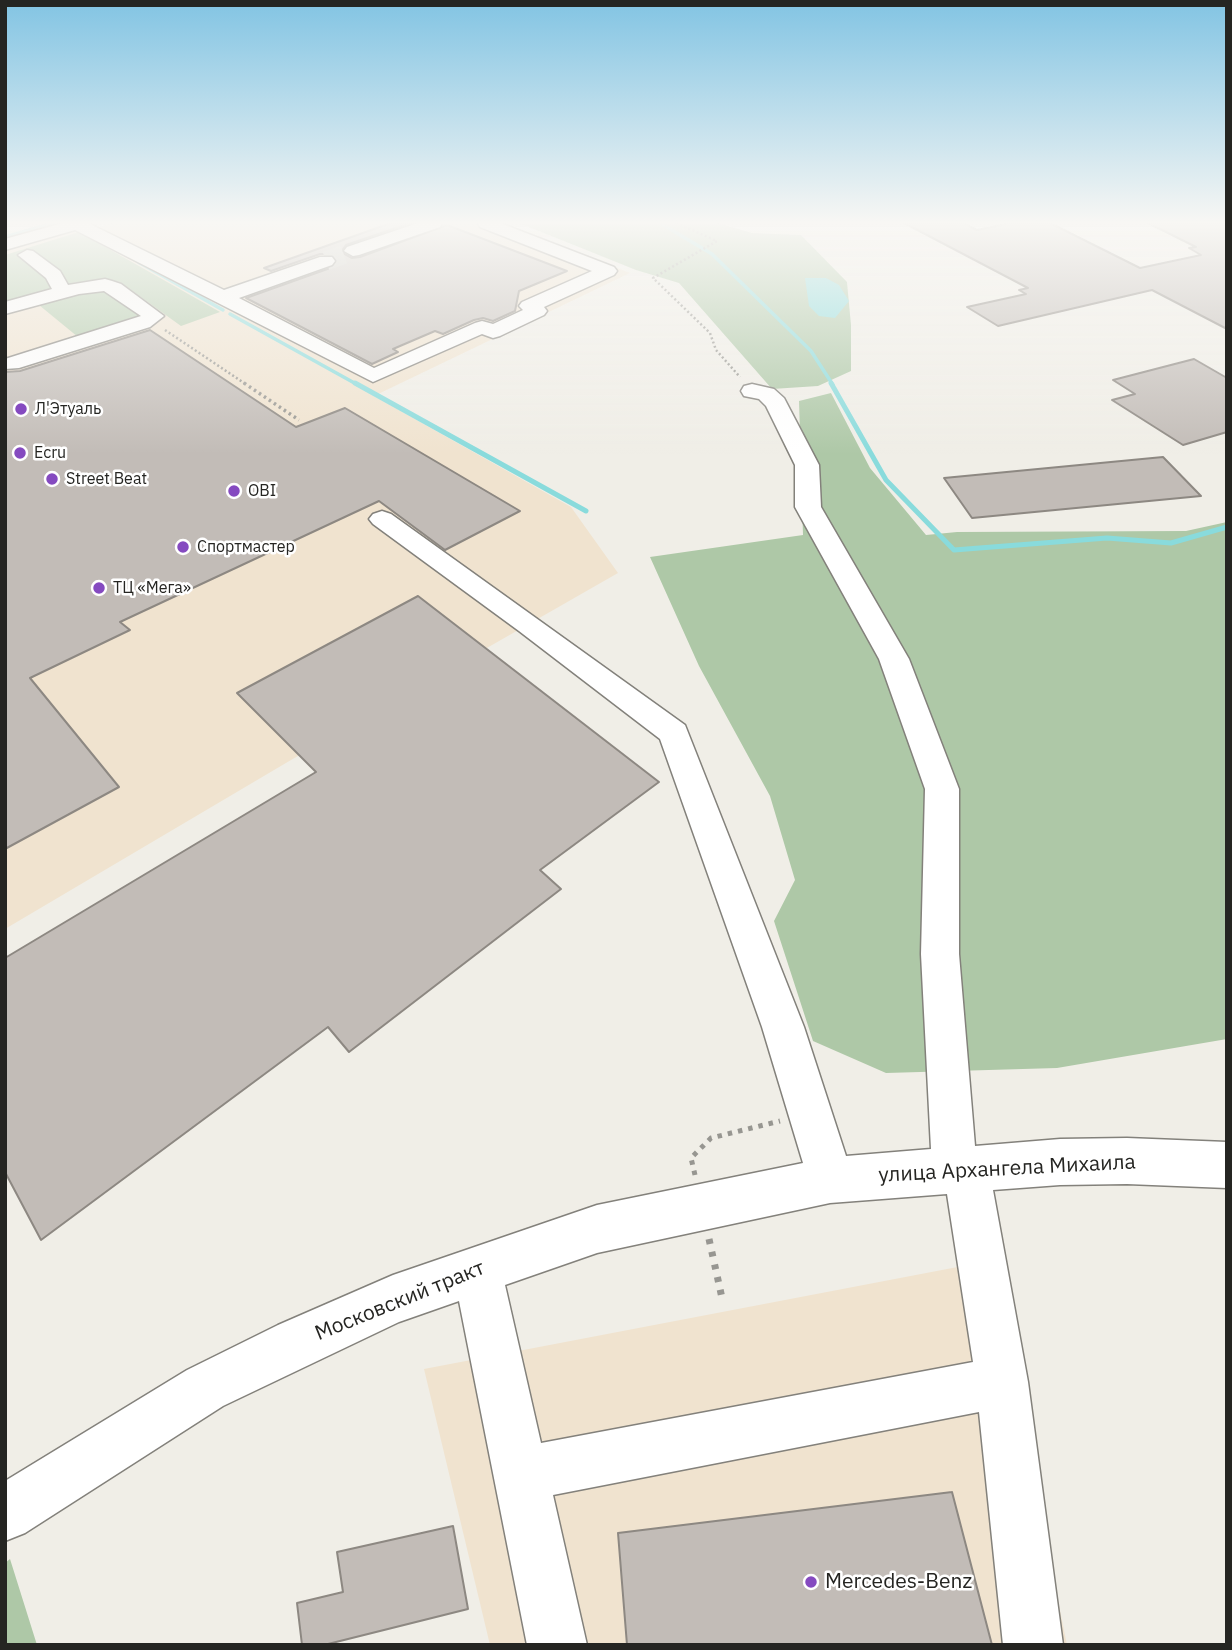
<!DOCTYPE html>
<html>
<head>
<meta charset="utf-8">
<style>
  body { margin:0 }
  #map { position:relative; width:1232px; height:1650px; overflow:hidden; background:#f0eee7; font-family:"IBM Plex Sans",sans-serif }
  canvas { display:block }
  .frame { position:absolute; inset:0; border:7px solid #252522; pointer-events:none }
</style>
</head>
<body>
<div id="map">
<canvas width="1232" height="1650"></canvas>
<div class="frame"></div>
</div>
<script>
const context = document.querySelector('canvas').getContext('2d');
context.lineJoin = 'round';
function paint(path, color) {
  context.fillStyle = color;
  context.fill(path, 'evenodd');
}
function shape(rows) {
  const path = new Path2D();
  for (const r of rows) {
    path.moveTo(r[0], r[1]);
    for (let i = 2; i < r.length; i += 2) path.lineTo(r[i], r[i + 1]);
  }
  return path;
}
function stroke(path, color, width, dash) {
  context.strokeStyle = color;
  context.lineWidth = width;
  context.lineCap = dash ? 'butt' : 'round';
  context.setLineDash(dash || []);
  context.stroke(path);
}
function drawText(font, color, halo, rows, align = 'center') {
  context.font = font + ' "IBM Plex Sans",sans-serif';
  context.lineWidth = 5;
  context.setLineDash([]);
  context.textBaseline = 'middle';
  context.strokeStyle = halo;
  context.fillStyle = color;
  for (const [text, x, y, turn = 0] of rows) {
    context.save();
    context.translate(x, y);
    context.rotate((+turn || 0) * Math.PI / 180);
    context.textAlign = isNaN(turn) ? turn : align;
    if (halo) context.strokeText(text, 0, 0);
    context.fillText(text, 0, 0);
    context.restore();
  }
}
const commercial = shape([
  [113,223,503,223,630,273,374,396,571,507,618,573,291,760,5,929,5,250,70,231,79,232],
  [989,1261,1067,1645,490,1645,424,1369]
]);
const green = shape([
  [519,223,717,223,752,233,801,235,847,282,851,325,851,371,818,386,772,389,679,283,636,270],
  [79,232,220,312,181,326,120,282,106,279,72,283,5,303,5,255],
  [103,290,111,292,141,315,141,319,78,337,39,305,80,291],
  [831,393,870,468,926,535,957,532,1186,531,1227,522,1227,1039,1057,1068,886,1073,813,1041,774,921,795,880,770,796,699,666,650,557,803,535,799,401],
  [10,1559,37,1645,5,1645,5,1563]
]);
const water = shape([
  [805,278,826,278,839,285,849,301,835,318,819,316,809,306]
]);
const streamFar1 = shape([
  [660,223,712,254,811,351,833,385],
  [5,237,53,223],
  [138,262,223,310],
  [230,314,358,385]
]);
const stream = shape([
  [355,383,586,511],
  [831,383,886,480,954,550,1107,538,1171,543,1227,527]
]);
const building = shape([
  [391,223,411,223,346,245,341,252,352,258,360,257,447,225,567,271,519,291,515,311,493,321,483,318,474,320,443,334,435,331,393,349,398,352,372,364,246,298,333,267,338,261,332,254,320,254,271,271,264,268,391,223],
  [904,223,963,223,977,230,1011,223,1050,223,1140,268,1201,255,1189,248,1196,247,1148,223,1227,223,1227,329,1152,290,998,326,967,307,1026,294,1019,290,1028,288,904,223],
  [150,330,296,427,345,408,520,511,445,550,379,501,120,622,130,630,30,678,119,787,5,849,5,372,20,371,150,330],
  [1194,359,1227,378,1227,432,1183,445,1112,400,1135,394,1113,380,1194,359],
  [1163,457,1201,496,972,518,944,478,1163,457],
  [418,596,659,782,540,870,561,889,349,1052,328,1027,41,1240,5,1172,5,958,316,772,237,693,418,596],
  [952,1492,992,1645,627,1645,618,1533,952,1492],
  [453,1526,468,1609,324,1645,302,1645,297,1603,343,1592,337,1552,453,1526]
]);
const minorTunnel = shape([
  [326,261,353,251]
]);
const pathFar3 = shape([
  [676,223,717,241,653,278,710,333,716,350,740,377],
  [165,330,247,385]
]);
const pathFar2 = shape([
  [244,383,299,420]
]);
const pathFar1 = shape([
  [695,1175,691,1158,711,1138,780,1121]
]);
const path = shape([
  [709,1239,722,1298]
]);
const minor = shape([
  [63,223,88,223,224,290,320,257,332,257,335,261,332,265,239,298,374,368,475,323,482,321,493,324,523,310,519,306,522,302,592,271,480,227,478,223,500,223,614,267,617,271,614,275,544,307,547,311,544,315,500,336,493,338,482,334,373,382,75,230,5,250,5,239,63,223],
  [418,223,442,223,440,227,359,255,353,256,344,251,347,247,418,223],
  [27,250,33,251,60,271,68,285,105,279,112,281,121,284,164,316,150,327,19,368,5,369,5,359,141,316,104,291,79,294,5,314,5,302,52,289,46,278,18,255,27,250],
  [752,384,774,389,784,398,819,465,821,507,909,659,959,789,959,954,975,1146,1060,1139,1127,1138,1227,1142,1227,1188,1127,1184,1060,1185,993,1190,1028,1382,1063,1645,1003,1645,979,1412,553,1495,587,1645,527,1645,459,1301,399,1322,223,1406,25,1533,5,1541,5,1481,187,1370,278,1325,393,1275,597,1205,803,1163,762,1027,660,739,519,631,373,524,369,519,373,514,382,511,391,514,685,725,804,1027,846,1156,931,1149,921,954,925,789,879,659,795,507,795,465,766,406,759,399,744,396,741,391,744,386,752,384],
  [947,1194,973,1362,541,1443,505,1285,597,1253,830,1203,947,1194]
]);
const markers = [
  [21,409,7,"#854ac0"],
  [20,453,7,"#854ac0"],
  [52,479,7,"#854ac0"],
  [234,491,7,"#854ac0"],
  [183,547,7,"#854ac0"],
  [99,588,7,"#854ac0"],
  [811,1582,7,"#854ac0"]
];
const farPoinames = [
  ["Л'Этуаль",35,409],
  ["Ecru",34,453],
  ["Street Beat",66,479],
  ["OBI",248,491],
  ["Спортмастер",197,547],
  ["ТЦ «Мега»",113,588]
];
const nearStreetnames = [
  ["улица Архангела Михаила",1007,1169,-3],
  ["Московский тракт",400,1301,-22]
];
const nearPoinames = [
  ["Mercedes-Benz",825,1582]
];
paint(commercial, '#f0e3cf');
paint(green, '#aec8a7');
paint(water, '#89dbdc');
stroke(streamFar1, '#89dbdc', 3.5);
stroke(stream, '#89dbdc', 5);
paint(building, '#c2bcb7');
stroke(building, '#8d8882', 2);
stroke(minorTunnel, '#c7c6c0', 19, [19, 10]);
stroke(minor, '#83817b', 3);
stroke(pathFar3, '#979691', 2.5, [2, 2.5]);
stroke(pathFar2, '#979691', 3.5, [2.5, 3.5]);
stroke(pathFar1, '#979691', 5, [4.5, 6]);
stroke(path, '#979691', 7, [5, 8]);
paint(minor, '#fff');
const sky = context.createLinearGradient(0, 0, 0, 454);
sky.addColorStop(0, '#82c4e3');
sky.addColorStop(0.49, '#f8f7f4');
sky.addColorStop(1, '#f8f7f400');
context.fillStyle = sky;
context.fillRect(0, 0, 1232, 454);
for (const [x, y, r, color] of markers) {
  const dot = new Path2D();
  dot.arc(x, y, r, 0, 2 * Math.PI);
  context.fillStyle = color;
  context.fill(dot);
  stroke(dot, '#fff', 2.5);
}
drawText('16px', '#252522', '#fff', farPoinames, 'left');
drawText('21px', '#252522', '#fff', nearStreetnames);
drawText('21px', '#252522', '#fff', nearPoinames, 'left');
</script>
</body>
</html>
